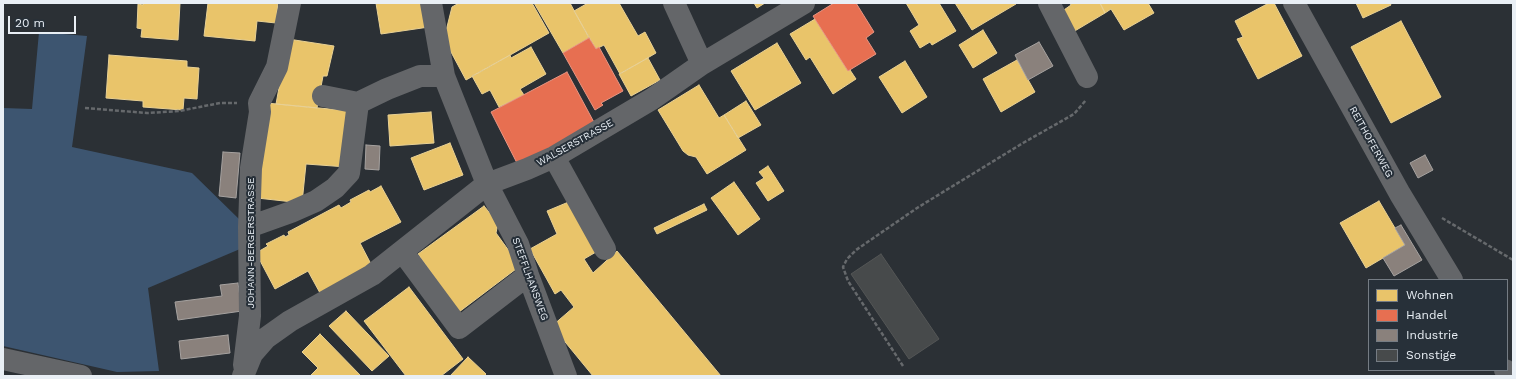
<!DOCTYPE html>
<html>
<head>
<meta charset="utf-8">
<style>
  body { margin:0 }
  #map { position:relative; width:1516px; height:379px; overflow:hidden; background:#2b3035; font-family:"Work Sans",sans-serif }
  canvas { display:block }
  .frame { position:absolute; inset:0; border:4px solid #e9eff5; pointer-events:none }
  .legend { position:absolute; left:1368px; top:279px; width:140px; height:92px; box-sizing:border-box; background:#273039; border:1px solid #757c84; margin:0; padding:5px 7px; list-style:none; font-size:12px; color:#e9eff5 }
  .legend li { display:flex; align-items:center; gap:8px; height:20px }
  .legend b { width:20px; border:1px solid #757c84 }
  .scale { position:absolute; left:8px; top:16px; width:68px; height:18px; box-sizing:border-box; border:2px solid #e9eff5; border-top:0; padding-left:5px; font-size:12px; line-height:14px; white-space:nowrap; color:#e9eff5; -webkit-text-stroke:3px #273039; paint-order:stroke }
</style>
</head>
<body>
<div id="map">
<canvas width="1516" height="379"></canvas>
<div class="frame"></div>
<ul class="legend">
<li><b style="height:11px;background:#e9c46a"></b>Wohnen</li>
<li><b style="height:11px;background:#e76f51"></b>Handel</li>
<li><b style="height:11px;background:#8a817c"></b>Industrie</li>
<li><b style="height:11px;background:#474a4b"></b>Sonstige</li>
</ul>
<div class="scale">20 m</div>
</div>
<script>
const context = document.querySelector('canvas').getContext('2d');
context.lineJoin = 'round';
function paint(path, color) {
  context.fillStyle = color;
  context.fill(path, 'evenodd');
}
function shape(rows) {
  const path = new Path2D();
  for (const r of rows) {
    path.moveTo(r[0], r[1]);
    for (let i = 2; i < r.length; i += 2) path.lineTo(r[i], r[i + 1]);
  }
  return path;
}
function stroke(path, color, width, dash) {
  context.strokeStyle = color;
  context.lineWidth = width;
  context.lineCap = dash ? 'butt' : 'round';
  context.setLineDash(dash || []);
  context.stroke(path);
}
function drawText(font, color, halo, rows, align = 'center') {
  context.font = font + ' "Work Sans",sans-serif';
  context.lineWidth = 4;
  context.setLineDash([]);
  context.textBaseline = 'middle';
  context.strokeStyle = halo;
  context.fillStyle = color;
  for (const [text, x, y, turn = 0] of rows) {
    context.save();
    context.translate(x, y);
    context.rotate((+turn || 0) * Math.PI / 180);
    context.textAlign = isNaN(turn) ? turn : align;
    if (halo) context.strokeText(text, 0, 0);
    context.fillText(text, 0, 0);
    context.restore();
  }
}
const green = shape([
  [39,32,87,36,72,147,192,173,240,220,240,249,148,288,159,371,117,372,3,346,3,108,32,109]
]);
const homes = shape([
  [143,3,180,3,178,40,141,37,142,29,137,28,138,4,143,5,143,3],
  [208,3,278,3,276,23,257,21,255,41,204,36,208,3],
  [376,3,425,3,429,27,381,34,376,3],
  [459,3,532,3,549,33,466,80,444,39,452,7,459,3],
  [534,3,570,3,589,38,563,53,534,3],
  [588,3,619,3,638,36,645,32,656,53,620,74,604,45,596,49,574,11,588,3],
  [754,3,765,3,757,8,754,3],
  [906,3,939,3,956,31,932,45,930,42,920,48,910,31,919,25,906,3],
  [955,3,1015,3,1016,4,972,30,955,3],
  [1070,3,1100,3,1105,13,1073,32,1061,12,1071,5,1070,3],
  [1100,3,1148,3,1154,13,1124,30,1111,9,1105,13,1100,3],
  [1269,3,1274,3,1302,56,1258,79,1237,39,1243,37,1235,21,1269,3],
  [1356,3,1390,3,1391,5,1363,18,1356,3],
  [815,19,848,71,850,70,856,79,833,94,810,57,806,60,790,34,815,19],
  [1401,21,1441,97,1391,123,1351,47,1401,21],
  [983,30,997,53,973,68,959,45,983,30],
  [288,39,334,46,327,76,323,76,317,108,276,104,288,39],
  [777,43,801,83,755,110,731,71,777,43],
  [531,47,546,74,520,89,524,95,499,107,490,90,482,94,472,76,510,55,511,58,531,47],
  [109,55,187,61,187,67,199,68,197,99,184,98,183,110,143,107,143,101,106,98,109,55],
  [648,58,660,80,631,96,619,74,648,58],
  [1017,60,1035,92,1001,112,983,79,1017,60],
  [905,61,927,97,902,113,879,77,905,61],
  [699,85,719,118,724,115,746,150,707,174,696,157,688,155,683,151,658,110,699,85],
  [746,101,761,125,738,138,724,115,746,101],
  [266,103,351,111,347,167,306,164,302,203,257,198,266,103],
  [431,112,434,143,390,146,388,115,431,112],
  [450,143,463,175,424,190,411,158,450,143],
  [768,166,784,191,768,201,756,183,764,178,759,172,768,166],
  [734,182,760,219,738,235,711,198,734,182],
  [381,186,401,222,360,243,372,266,320,293,308,271,275,289,256,253,268,246,266,244,284,235,285,237,289,235,288,232,339,205,341,208,351,202,350,200,369,190,370,192,381,186],
  [571,201,596,252,584,259,593,273,617,251,721,376,593,376,552,326,574,307,561,290,555,294,530,249,557,234,547,211,571,201],
  [1379,201,1405,245,1366,268,1340,223,1379,201],
  [704,204,707,210,657,234,654,228,704,204],
  [484,206,498,223,496,233,520,266,459,312,418,254,484,206],
  [409,287,463,359,441,376,406,376,364,321,409,287],
  [346,311,389,356,372,371,329,326,346,311],
  [320,334,322,336,361,376,310,376,318,368,302,352,320,334],
  [468,357,486,374,484,376,450,376,468,357]
]);
const shops = shape([
  [834,3,856,3,874,32,866,38,876,54,848,71,813,16,834,3],
  [589,38,596,49,599,47,623,91,601,103,603,105,595,110,563,53,589,38],
  [567,72,596,126,519,167,491,112,567,72]
]);
const industry = shape([
  [1039,42,1053,66,1028,80,1015,55,1039,42],
  [366,145,380,146,379,170,365,169,366,145],
  [223,152,240,153,236,198,219,196,223,152],
  [1425,155,1433,170,1418,178,1410,163,1425,155],
  [1401,225,1422,260,1394,276,1383,258,1405,245,1395,228,1401,225],
  [238,283,242,311,178,320,175,302,222,296,220,285,238,283],
  [228,335,230,353,181,359,179,341,228,335]
]);
const building = shape([
  [881,254,939,339,909,359,851,274,881,254]
]);
const path = shape([
  [85,108,147,113,179,111,220,103,237,103],
  [1442,218,1513,260],
  [903,366,848,281,843,267,847,259,856,250,917,208,1023,143,1074,114,1086,100]
]);
const minor = shape([
  [431,3,444,76,487,184,518,244,528,275,566,376],
  [674,3,702,64],
  [1049,3,1087,77],
  [1294,3,1400,194,1452,280],
  [323,96,358,103],
  [554,157,605,249],
  [249,227,291,212,316,201,335,188,349,173,358,103,387,89,420,76,444,76],
  [402,251,459,328,528,275],
  [3,359,81,376],
  [244,365,250,316,249,227,251,168,260,112,259,103,277,67,290,3],
  [1505,370,1509,376],
  [243,376,252,354,266,338,290,321,372,275,487,184,527,169,554,157,652,99,702,64,804,3]
]);
const streetNames = [
  ["REITHOFERWEG",1371,142,61],
  ["WALSERSTRASSE",575,143,-29],
  ["JOHANN-BERGERSTRASSE",251,243,-90],
  ["STEFFLHANSWEG",530,279,70]
];
paint(green, '#3d5570');
paint(homes, '#e9c46a');
stroke(homes, '#e9d194', 1);
paint(shops, '#e76f51');
stroke(shops, '#e89582', 1);
paint(industry, '#8a817c');
stroke(industry, '#a6a2a0', 1);
paint(building, '#474a4b');
stroke(building, '#545656', 1);
stroke(path, '#66696c', 2.5, [4, 2]);
stroke(minor, '#646669', 22);
drawText('10px', '#e9eff5', '#273039', streetNames);
</script>
</body>
</html>
